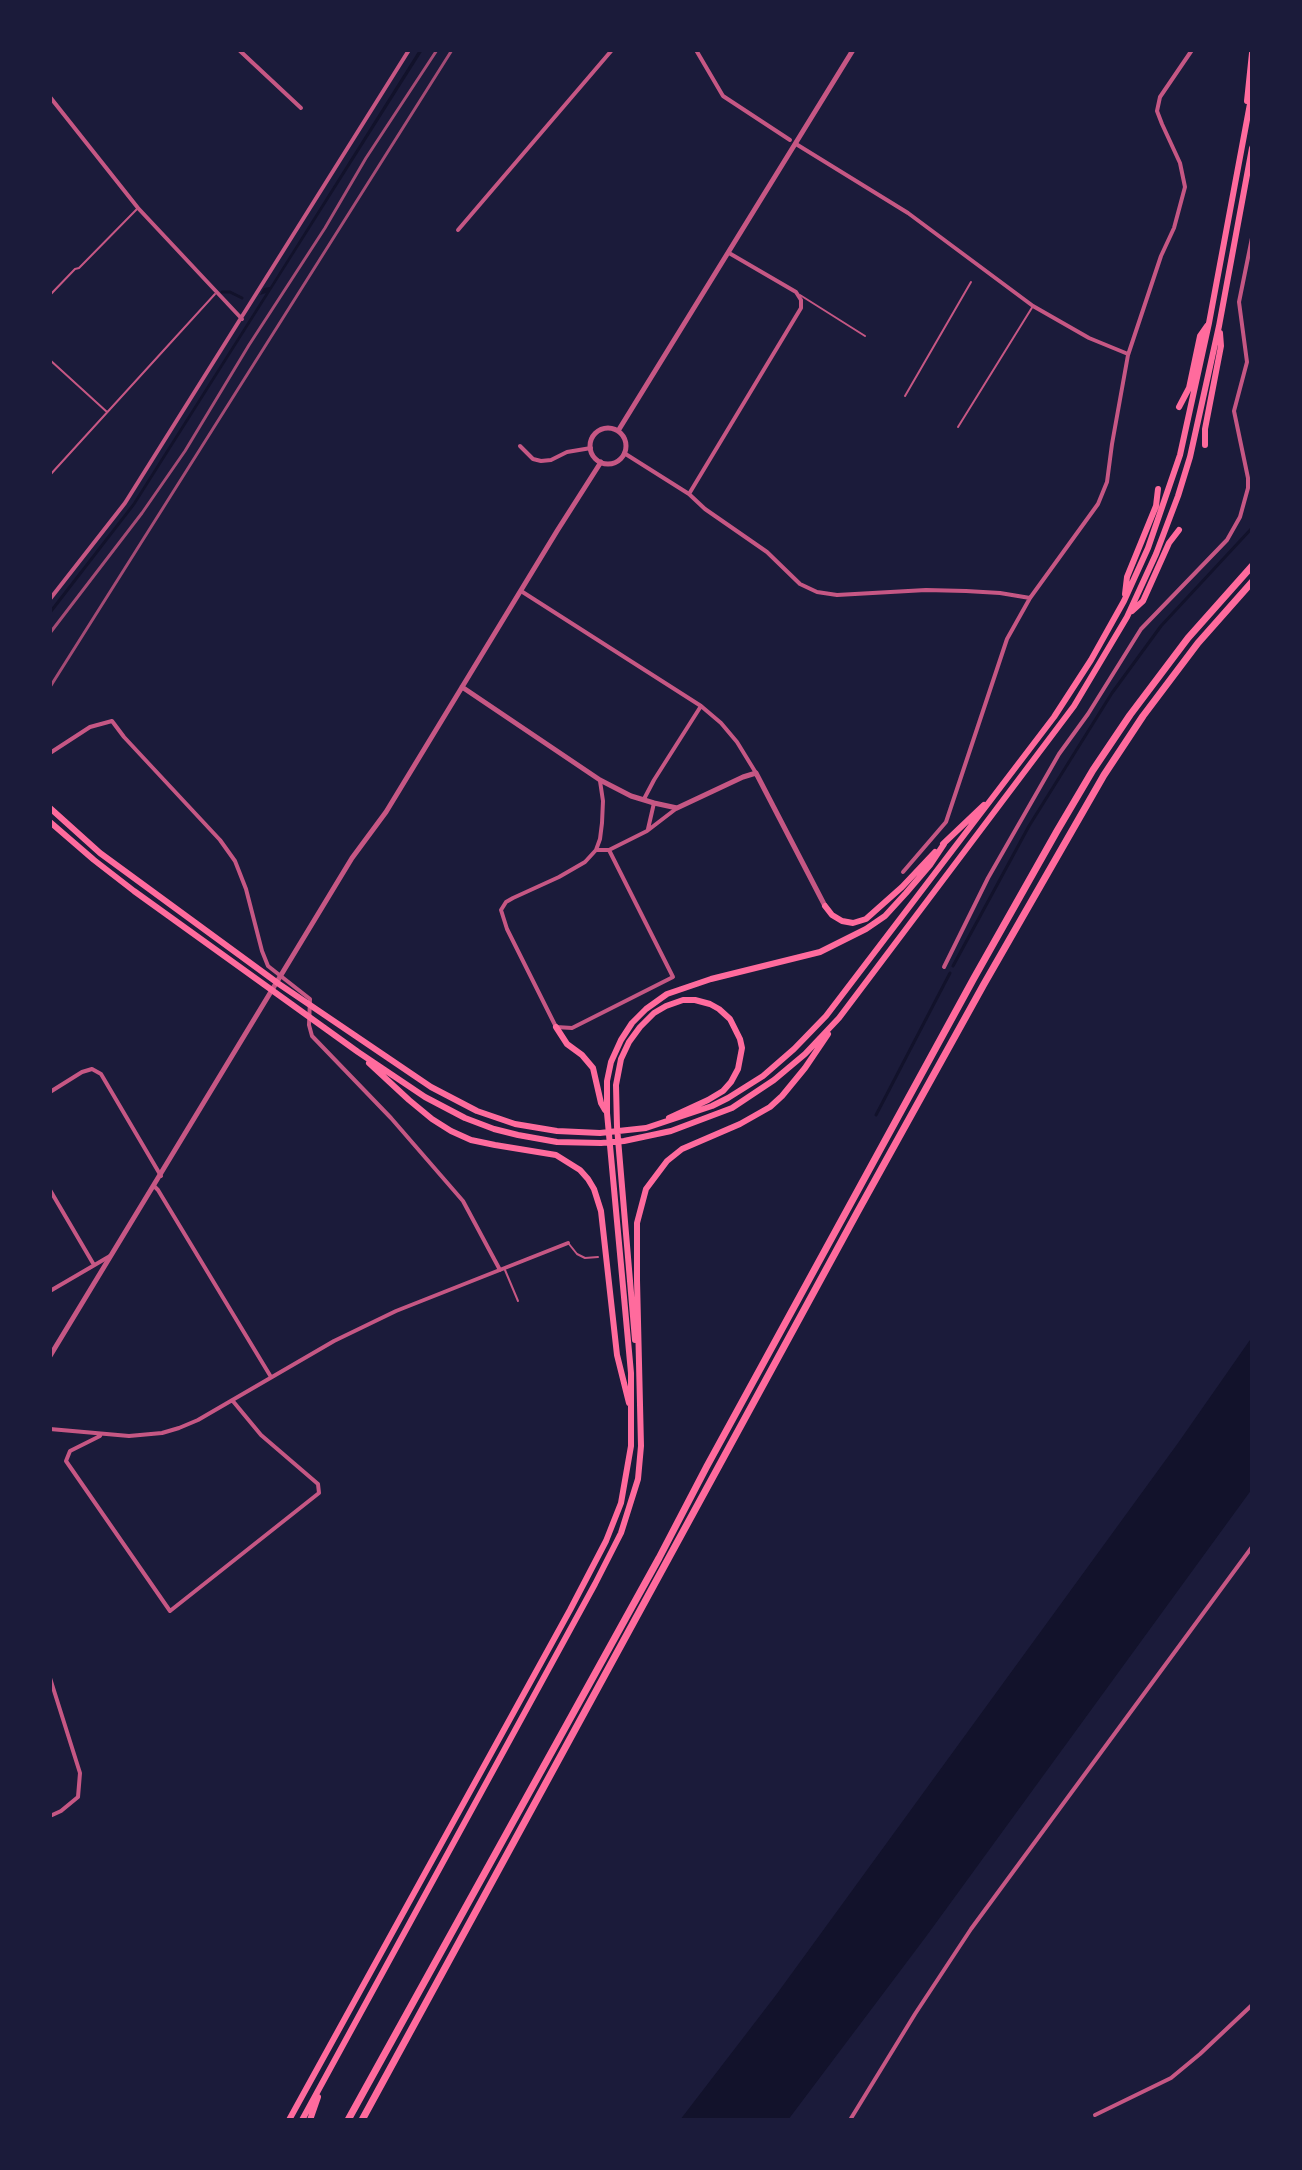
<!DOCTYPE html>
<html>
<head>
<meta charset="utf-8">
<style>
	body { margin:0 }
	#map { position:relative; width:1302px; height:2170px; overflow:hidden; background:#1b1b3a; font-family:Georgia,serif }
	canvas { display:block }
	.frame { position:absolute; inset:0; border:52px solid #1b1b3a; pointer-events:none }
</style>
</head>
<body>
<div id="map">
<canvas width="1302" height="2170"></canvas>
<div class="frame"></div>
</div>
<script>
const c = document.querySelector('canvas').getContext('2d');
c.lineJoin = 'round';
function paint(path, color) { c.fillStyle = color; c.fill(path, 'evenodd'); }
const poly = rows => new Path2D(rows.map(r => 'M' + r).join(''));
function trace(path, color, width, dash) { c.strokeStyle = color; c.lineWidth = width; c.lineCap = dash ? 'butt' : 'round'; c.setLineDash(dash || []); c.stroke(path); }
paint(poly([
	[419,50,423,50,135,505,50,615,50,610,133,503,266,293,260,295,264,288,270,287],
	[1252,1337,1252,1489,925,1938,788,2120,680,2120,776,1995,1178,1443]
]), '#12122b');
trace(poly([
	[222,292,230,292,242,298],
	[953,966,1029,826,1112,693,1161,626,1252,528],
	[876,1115,950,973]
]), '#12122b', 3);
trace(poly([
	[50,295,75,269,79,268,137,209],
	[800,295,865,336],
	[50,352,50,353],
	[50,360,107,412],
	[905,396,971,282],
	[958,427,1033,306],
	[50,475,215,294],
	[569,1244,577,1254,585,1258,598,1257],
	[505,1270,518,1301]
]), '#c65784', 2);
trace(poly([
	[239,50,301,108],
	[696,50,723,96,790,140],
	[50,97,138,208,242,319],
	[796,144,908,213,1033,306,1089,338,1128,354],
	[458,230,612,50],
	[520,446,533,459,541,461,551,460,567,452,591,448],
	[624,453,689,494,705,509,767,552,800,584,817,592,837,595,926,590,966,591,1000,593,1030,598],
	[689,494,801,308,801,300,796,292,729,253],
	[521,591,701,706,721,723,737,742,756,773],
	[50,599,125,503,409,50],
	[50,753,90,727,112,721,124,737,220,840,235,861,246,889,262,951,268,966,310,999,309,1025,312,1036,391,1118,463,1201,500,1270],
	[600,781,603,801,602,823,600,839,596,850,585,862,559,877,513,898,506,902,501,910,507,929,556,1027,572,1028,673,977,609,850],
	[644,799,654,780,701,706],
	[648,829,654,803],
	[596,850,609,850,647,831,677,808],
	[903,872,946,822,1007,639,1030,598,1098,504,1107,482,1112,444,1128,355,1161,256,1174,228,1185,187,1180,163,1162,124,1157,111,1160,97,1192,50],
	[944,967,988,878,1059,754,1088,714,1141,629,1227,540,1240,517,1248,488,1248,478,1234,411,1247,362,1239,302,1252,238],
	[50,1092,82,1072,92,1069,101,1074,161,1176],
	[154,1186,158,1190,271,1377],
	[50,1190,94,1265],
	[50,1291,110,1256],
	[50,1429,129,1436,162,1433,179,1428,198,1420,334,1341,396,1311,568,1243],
	[100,1436,70,1451,66,1461,170,1611,319,1493,318,1484,261,1435,232,1400],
	[50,1678,80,1773,78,1797,61,1811,50,1816],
	[1095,2115,1171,2078,1200,2054,1252,2005],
	[850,2120,915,2014,971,1929,1252,1547]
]), '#c65784', 4);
trace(poly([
	'590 446a18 18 0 1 1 36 0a18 18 0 1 1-36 0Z',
	[618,431,853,50],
	[462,687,600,780,631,796,654,803,677,808,743,777,756,773,825,906],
	[50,1356,352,858,386,812,557,531,601,462]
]), '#c65784', 5);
trace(poly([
	[1247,101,1252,53],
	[1179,407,1189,388,1200,336,1207,326],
	[1205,445,1205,429,1221,346,1220,333],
	[1125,594,1127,577,1156,506,1158,489],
	[1132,611,1143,601,1169,543,1179,530],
	[50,808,100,853,279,984,431,1087,477,1111,515,1124,557,1131,600,1133,646,1128,712,1106,728,1098,763,1076,794,1049,826,1016,1054,717,1091,660,1124,601,1148,548,1180,455,1209,323,1252,93],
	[50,822,94,860,134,891,358,1052,425,1097,465,1118,494,1129,518,1135,557,1142,601,1143,624,1141,671,1131,732,1108,774,1080,805,1054,839,1018,1074,706,1127,617,1156,554,1178,496,1190,457,1219,326,1252,148],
	[943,844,984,805],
	[825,906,832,915,842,921,853,923,866,919,902,887,935,852],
	[556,1027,567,1044,582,1055,593,1068,601,1103,605,1110],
	[369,1063,409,1100,432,1119,451,1131,471,1140,495,1145,556,1155,580,1170,588,1179,594,1189,601,1211,617,1355,629,1403],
	[635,1340,617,1127,616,1085,621,1059,629,1042,640,1027,654,1013,666,1006,683,1000,695,1000,710,1004,719,1009,730,1019,740,1039,742,1048,738,1069,731,1082,723,1091,708,1100,669,1118],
	[289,2120,570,1610,606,1541,621,1503,631,1446,631,1373,607,1113,607,1081,611,1062,621,1040,632,1023,646,1009,667,994,711,979,820,952,866,929,885,916,906,893,930,865,944,844],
	[302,2120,595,1584,621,1533,638,1479,641,1446,637,1280,637,1223,646,1189,667,1161,682,1149,740,1124,770,1107,782,1096,805,1068,828,1034],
	[310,2120,318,2097]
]), '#ff6b9d', 6);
trace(poly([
	[348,2120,659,1558,707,1466,974,978,1057,831,1093,770,1130,715,1188,638,1252,566],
	[362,2120,858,1211,984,984,1104,775,1143,716,1198,643,1252,582]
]), '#ff6b9d', 7);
trace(poly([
	[50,633,142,513,185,451,249,345,325,228,366,158,437,50],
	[50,687,452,50]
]), '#a44b75', 3);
</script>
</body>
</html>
